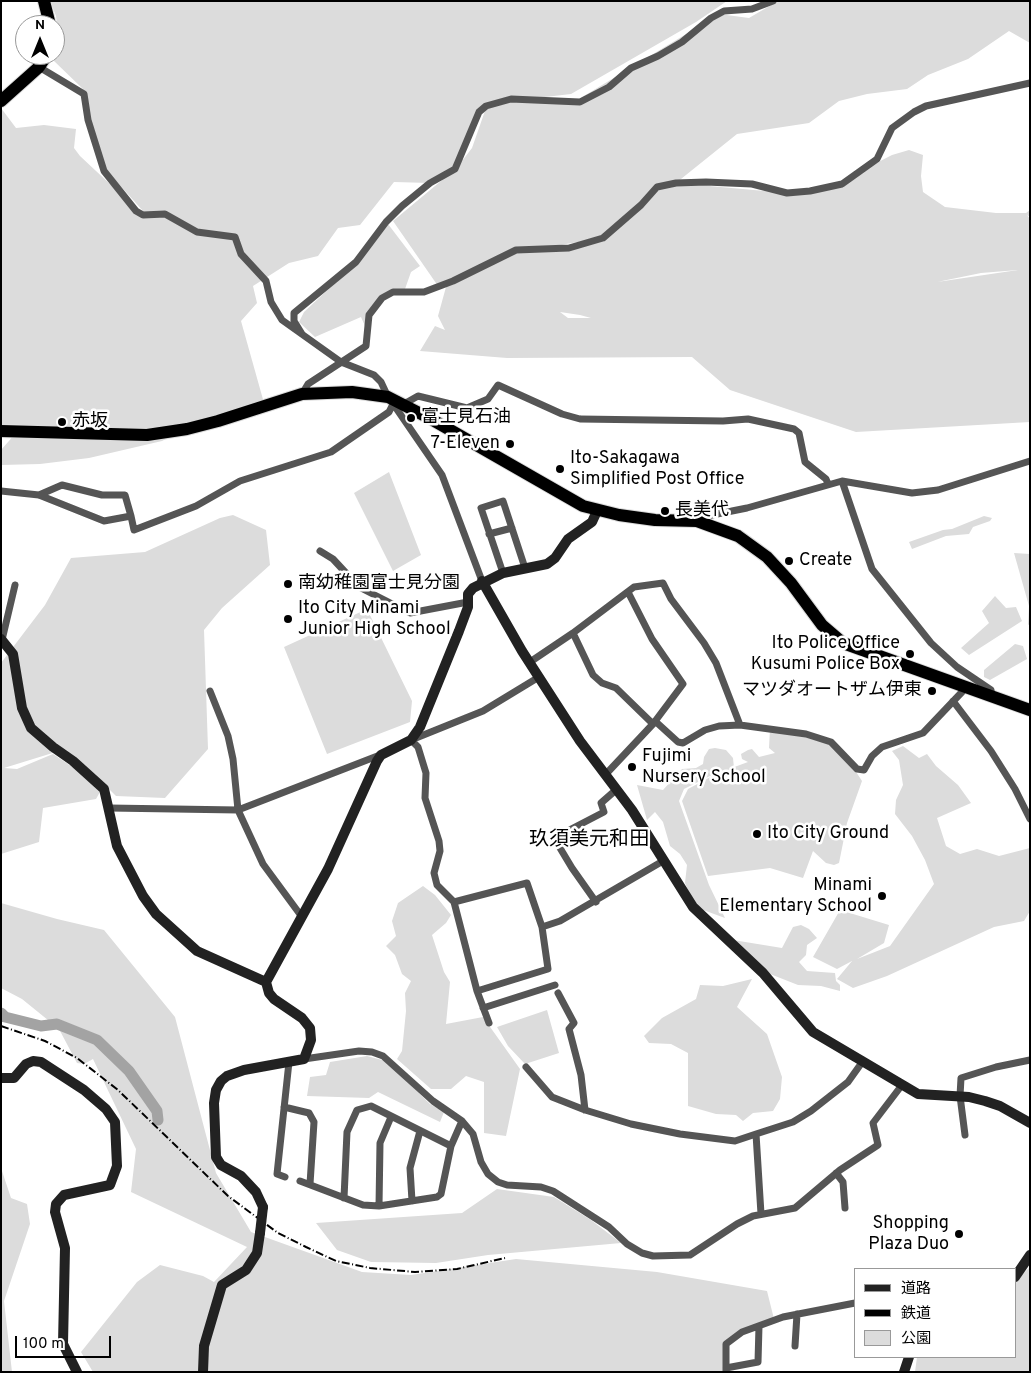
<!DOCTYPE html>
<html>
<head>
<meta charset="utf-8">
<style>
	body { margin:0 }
	#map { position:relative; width:1031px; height:1373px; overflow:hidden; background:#fff; font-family:Overpass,"Noto Sans JP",sans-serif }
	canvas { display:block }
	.frame { position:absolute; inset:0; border:2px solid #000; pointer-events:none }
	.legend { position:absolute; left:854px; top:1268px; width:162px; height:90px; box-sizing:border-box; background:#fff; border:1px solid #999; margin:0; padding:6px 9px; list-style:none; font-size:15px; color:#000 }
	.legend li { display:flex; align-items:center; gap:10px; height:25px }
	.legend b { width:25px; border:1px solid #999 }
	.north { position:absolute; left:15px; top:15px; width:50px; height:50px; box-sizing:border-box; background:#fff; border:1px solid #999; border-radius:50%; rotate:0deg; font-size:14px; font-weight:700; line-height:20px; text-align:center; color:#000 }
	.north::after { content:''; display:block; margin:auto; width:18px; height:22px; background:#000; clip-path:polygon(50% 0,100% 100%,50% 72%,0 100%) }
	.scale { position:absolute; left:15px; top:1336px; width:96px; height:22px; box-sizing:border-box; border:2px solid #000; border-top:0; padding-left:6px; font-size:15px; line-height:18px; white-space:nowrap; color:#000; -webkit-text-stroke:4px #fff; paint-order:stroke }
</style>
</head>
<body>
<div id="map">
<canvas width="1031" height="1373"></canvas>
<div class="frame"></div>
<ul class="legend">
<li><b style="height:6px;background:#222"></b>道路</li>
<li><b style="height:6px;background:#000"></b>鉄道</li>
<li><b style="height:14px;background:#dcdcdc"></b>公園</li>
</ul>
<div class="north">N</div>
<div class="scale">100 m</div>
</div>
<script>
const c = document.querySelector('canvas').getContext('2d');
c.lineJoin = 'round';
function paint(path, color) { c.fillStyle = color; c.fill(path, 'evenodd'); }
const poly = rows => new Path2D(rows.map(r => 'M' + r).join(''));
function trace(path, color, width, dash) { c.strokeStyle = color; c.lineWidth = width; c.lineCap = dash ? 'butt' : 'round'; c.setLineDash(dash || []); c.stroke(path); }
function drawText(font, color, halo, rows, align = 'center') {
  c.font = font + ' Overpass,"Noto Sans JP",sans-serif'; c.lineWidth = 5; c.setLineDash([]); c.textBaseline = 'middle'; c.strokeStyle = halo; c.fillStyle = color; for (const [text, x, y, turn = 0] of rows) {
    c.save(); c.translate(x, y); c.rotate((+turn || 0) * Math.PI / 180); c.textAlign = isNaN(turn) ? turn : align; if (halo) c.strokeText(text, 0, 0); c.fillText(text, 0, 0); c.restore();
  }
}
paint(poly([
	[50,1,727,1,696,22,571,94,528,99,574,102,719,14,749,18,778,1,1030,1,1030,43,1009,31,968,59,928,75,907,89,867,94,839,101,809,123,737,134,676,183,787,193,830,187,892,155,909,150,923,155,921,176,923,192,945,207,996,213,1026,213,1030,210,1030,217,1027,215,1030,219,1030,422,856,432,730,390,692,357,507,358,420,351,435,326,445,330,438,316,446,287,438,286,393,221,453,171,430,183,394,182,360,225,338,228,318,256,289,263,253,286,257,303,241,321,264,403,203,420,162,441,89,458,40,464,1,465,1,450,23,425,1,424,1,108,16,128,44,125,76,129,74,148,80,156,127,200,136,211,143,211,108,172,93,139,86,113,83,89,54,61,58,34,56,16],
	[486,108,472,148,462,161,481,109],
	[598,239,559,252,540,248],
	[1018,270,937,282,981,273],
	[560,312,580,315,591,318,568,318],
	[388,224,420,266,411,272,405,289,391,294,370,314,365,326,361,317,315,337,299,322,304,312,335,283],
	[389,472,421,555,393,571,354,493],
	[233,515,266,530,270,565,222,608,204,630,208,749,165,798,116,796,85,765,59,751,4,768,17,769,53,754,74,768,100,792,96,799,43,808,39,842,1,854,1,663,45,605,71,558,145,552,220,518],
	[984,516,992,518,990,521,973,527,969,534,946,536,912,549,909,542,943,530,952,529],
	[1014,553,1030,554,1030,624,1028,625,1029,606],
	[995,596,1006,608,1016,607,1022,621,969,655,961,648,989,623,982,611],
	[367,609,412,701,410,722,327,754,284,647],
	[1015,644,1023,646,1027,659,990,680,984,677,984,670],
	[770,728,817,737,845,755,862,781,847,823,839,863,834,865,826,863,813,851,803,878,770,868,708,876,682,801,688,789,718,773,748,762,742,759,741,754,748,750,752,749,759,757,775,753,769,748],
	[903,746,919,758,927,754,936,766,958,785,971,803,937,818,946,846,960,854,977,849,999,856,1030,848,1030,911,1024,921,994,927,887,976,853,988,837,979,852,961,837,969,813,957,840,910,889,925,884,943,857,959,890,946,934,884,925,860,912,836,895,814,896,800,903,785,899,760,892,751],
	[715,748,726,750,733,758,734,768,718,772,684,789,679,801,709,885,725,918,695,907,685,883,687,865,680,854,670,846,663,822,655,812,647,820,637,785,663,790,682,769,696,768,703,764,704,757,709,749],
	[423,886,435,895,451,915,446,923,432,935,444,972,450,982,446,1024,483,1017,520,1069,506,1136,484,1133,484,1082,466,1076,451,1089,431,1089,397,1059,402,1051,406,1011,405,993,411,981,402,974,395,955,386,946,396,936,392,921,398,903],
	[1,903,57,919,104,930,175,1017,216,1173,251,1232,362,1272,411,1275,516,1259,657,1272,767,1291,774,1319,724,1343,724,1372,93,1372,81,1352,137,1282,160,1265,203,1276,214,1282,247,1247,131,1192,136,1149,93,1059,84,1064,77,1063,59,1029,22,999,1,988],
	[801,925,809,929,817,938,807,945,806,955,799,962,807,971,835,973,836,981,840,985,840,991,821,986,798,985,765,972,733,940,782,948,793,927],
	[752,979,737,1007,767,1034,782,1077,780,1099,773,1111,753,1113,743,1121,736,1115,716,1114,688,1106,688,1053,671,1044,649,1043,644,1036,662,1018,696,999,700,985,723,986],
	[547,1010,559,1053,525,1064,508,1046,497,1027],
	[367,1056,386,1061,430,1104,444,1112,440,1122,378,1092,369,1098,307,1096,310,1077,326,1075,330,1062],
	[1,1168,11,1198,27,1204,30,1224,4,1301,12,1372,1,1372],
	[497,1189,554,1197,591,1220,621,1243,488,1255,436,1263,371,1262,337,1250,316,1223,462,1213],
	[1030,1267,1030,1372,915,1372,917,1357,1015,1357,1015,1281]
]), '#dcdcdc');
trace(poly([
	[1,1013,5,1017,41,1026,57,1024,97,1040,129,1071,157,1111,158,1120]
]), '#a3a3a3', 11);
const highway = poly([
	[44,1,50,25],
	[1,101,39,67,47,55],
	[1,431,147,435,187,429,218,421,302,394,352,392,388,397,431,419,583,506,619,515,655,520,697,521,738,536,767,557,791,583,822,625,843,643,1030,710]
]);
trace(highway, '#dbdbdb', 14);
trace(poly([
	[39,67,84,94,88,120,104,171,136,211,143,215,165,214,197,232,235,237,241,254,266,281,271,302,282,320,341,362,374,375,381,382,388,397],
	[302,334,294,321,294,313,356,262,386,222,402,206,430,183,455,169,479,112,486,106,511,99,580,102,609,87,631,68,658,56,682,42,711,18,724,11,752,9,773,1],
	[302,394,308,384,366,346,369,315,382,298,393,292,424,292,453,281,516,250,569,248,603,238,641,205,657,187,676,183,706,182,752,184,787,193,810,191,842,184,877,159,892,128,914,112,926,106,1030,83],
	[395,401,396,408,442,475,482,581],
	[404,404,418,396,467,408,488,399,498,385,562,414,580,419,723,421,748,419,794,429,799,433,805,462,826,479,828,484],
	[842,481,872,569,931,643,957,667,991,690,992,697],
	[1,491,39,495,104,521,131,516,134,530,196,506,240,481,331,452,389,412,395,400],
	[39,495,62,485,102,495,125,495,131,516],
	[697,521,702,517,747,508,842,481,912,493,938,490,1030,461],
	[489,534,512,528],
	[320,551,333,559,359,587,410,613,468,602],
	[503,573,481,508,503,501,525,568],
	[573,633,634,587,663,583,671,599,704,643,716,663,740,725,806,734,831,742,857,769,864,770,872,756,882,747,923,733,962,692,963,687],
	[2,640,15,585],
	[530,662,573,633,593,675,602,683,616,688,653,724],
	[210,691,228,736,233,759,238,810,263,864,302,917],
	[953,701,991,751,1015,789,1030,819],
	[655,721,678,742,683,743,705,730,719,726,740,725],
	[606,774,653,724,683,684,652,639,628,592],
	[109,808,238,810,380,755],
	[454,902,527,883,542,927,548,969,477,991],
	[596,902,572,868,554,838,604,812,601,803,617,789],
	[542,927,560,921,663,861],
	[558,993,574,1023,569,1029,581,1075,585,1110],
	[483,1008,555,985],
	[489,1023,477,991,454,902,437,885,434,873,440,851,439,841,425,798,426,773,418,747,411,740,483,711,539,677],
	[304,1059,359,1051,372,1052,383,1056,433,1101,462,1121,473,1134,481,1162,488,1174,498,1182,507,1185,541,1187,553,1191,609,1227,627,1244,642,1253,653,1256,690,1255,737,1224,753,1216,795,1208,840,1170,878,1145,873,1123,902,1085],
	[526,1067,552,1097,585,1110,631,1124,680,1134,735,1141,756,1134],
	[284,1107,309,1113,314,1122,310,1184],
	[965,1135,960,1096,961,1078,996,1067,1030,1060],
	[836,1173,843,1182,845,1208],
	[285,1177,277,1174,289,1062],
	[300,1181,363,1205,379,1206,437,1197,441,1194,451,1146,462,1121],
	[344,1198,347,1132,357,1110,371,1106,451,1146],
	[412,1201,410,1168,420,1131],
	[379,1206,380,1143,391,1117],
	[761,1214,756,1134,793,1122,811,1111,848,1082,863,1061],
	[795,1346,797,1314],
	[726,1368,758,1362,759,1326],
	[726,1372,726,1344,742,1332,783,1317,855,1303]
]), '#555', 7);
trace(poly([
	[482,581,522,651,580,741,632,810,693,907,763,973,813,1032,918,1094,969,1097,985,1101,1000,1106,1030,1123],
	[1,639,13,654,22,708,31,728,53,747,73,761,104,789,117,846,143,896,156,914,197,951,266,982],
	[1,1078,14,1078,26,1064,33,1061,41,1062,84,1090,106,1109,115,1122,117,1166,110,1185,64,1195,56,1204,55,1212,65,1248,63,1344,77,1372],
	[263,1207,256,1192,241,1176,221,1165,216,1157,214,1103,216,1090,221,1081,227,1076,244,1070,304,1059,311,1040,310,1028,302,1018,274,999,269,993,266,982,328,869,377,761,381,755,411,740,420,727,459,631,468,607,468,594,473,588,503,573,547,564,555,558,568,539,592,522,597,511],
	[1015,1277,1030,1255],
	[203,1372,204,1346,222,1285,246,1270,257,1253,260,1233],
	[904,1372,909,1357]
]), '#222', 10);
trace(highway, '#000', 12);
trace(poly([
	[1,1026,45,1041,77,1058,118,1090,228,1196,278,1233,306,1247,336,1261,370,1268,415,1272,457,1269,505,1258]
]), '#000', 2, [8, 2.5, 1, 2.5]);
trace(poly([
	[260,1233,263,1207]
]), '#222', 10);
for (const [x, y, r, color] of [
	[411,418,5,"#000"],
	[62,422,5,"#000"],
	[510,444,5,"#000"],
	[560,469,5,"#000"],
	[665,511,5,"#000"],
	[789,561,5,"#000"],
	[288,584,5,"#000"],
	[288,619,5,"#000"],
	[910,654,5,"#000"],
	[932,691,5,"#000"],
	[632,767,5,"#000"],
	[757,834,5,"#000"],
	[882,896,5,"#000"],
	[959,1234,5,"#000"]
]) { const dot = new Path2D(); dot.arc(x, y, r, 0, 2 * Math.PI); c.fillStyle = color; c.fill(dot); trace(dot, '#fff', 2); }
drawText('18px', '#000', '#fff', [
	["富士見石油",421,418],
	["赤坂",72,422],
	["7-Eleven",500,444,"right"],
	["Ito-Sakagawa",570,459],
	["Simplified Post Office",570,480],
	["長美代",675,511],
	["Create",799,561],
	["南幼稚園富士見分園",298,584],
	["Ito City Minami",298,609],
	["Junior High School",298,630],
	["Ito Police Office",900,644,"right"],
	["Kusumi Police Box",900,665,"right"],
	["マツダオートザム伊東",922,691,"right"],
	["Fujimi",642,757],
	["Nursery School",642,778],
	["Ito City Ground",767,834],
	["Minami",872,886,"right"],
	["Elementary School",872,907,"right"],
	["Shopping",949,1224,"right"],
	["Plaza Duo",949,1245,"right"]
], 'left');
drawText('20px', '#000', '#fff', [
	["玖須美元和田",589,841]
]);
</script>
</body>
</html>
